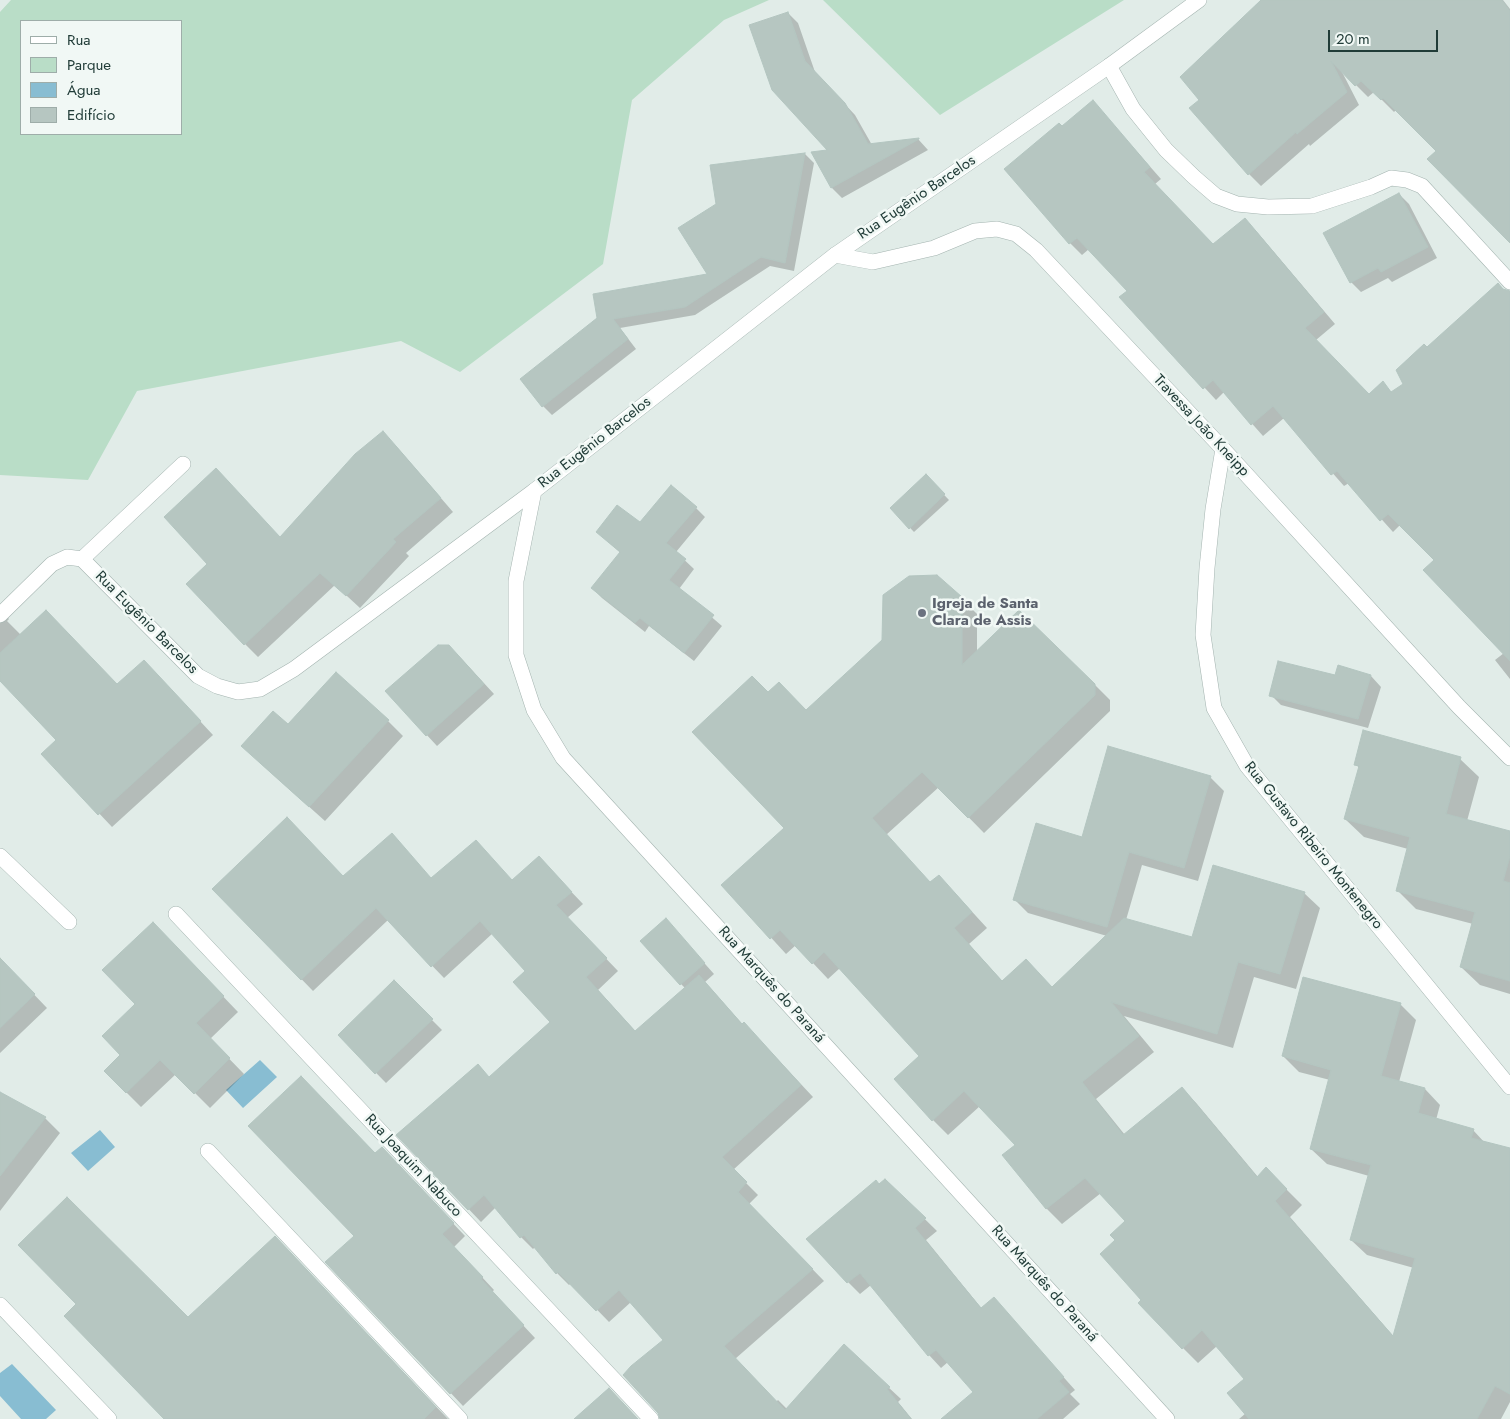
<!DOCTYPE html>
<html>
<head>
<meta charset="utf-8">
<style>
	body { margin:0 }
	#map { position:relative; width:1510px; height:1419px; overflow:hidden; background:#e1ece8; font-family:Jost,sans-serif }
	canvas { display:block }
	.legend { position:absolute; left:20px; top:20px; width:162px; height:115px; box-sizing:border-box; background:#f1f8f5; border:1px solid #9eada9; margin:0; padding:6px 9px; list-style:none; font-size:15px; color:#213c38 }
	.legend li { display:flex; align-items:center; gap:10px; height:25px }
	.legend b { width:25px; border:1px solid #9eada9 }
	.scale { position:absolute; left:1328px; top:30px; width:110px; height:22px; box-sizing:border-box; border:2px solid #213c38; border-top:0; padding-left:6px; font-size:15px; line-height:18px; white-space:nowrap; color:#213c38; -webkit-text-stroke:4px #f1f8f5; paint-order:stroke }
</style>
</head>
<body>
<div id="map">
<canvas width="1510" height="1419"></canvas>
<ul class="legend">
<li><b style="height:6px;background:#fff"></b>Rua</li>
<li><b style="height:14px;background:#b9ddc7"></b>Parque</li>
<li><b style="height:14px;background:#88bdd2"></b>Água</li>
<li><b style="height:14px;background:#b6c6c1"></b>Edifício</li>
</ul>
<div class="scale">20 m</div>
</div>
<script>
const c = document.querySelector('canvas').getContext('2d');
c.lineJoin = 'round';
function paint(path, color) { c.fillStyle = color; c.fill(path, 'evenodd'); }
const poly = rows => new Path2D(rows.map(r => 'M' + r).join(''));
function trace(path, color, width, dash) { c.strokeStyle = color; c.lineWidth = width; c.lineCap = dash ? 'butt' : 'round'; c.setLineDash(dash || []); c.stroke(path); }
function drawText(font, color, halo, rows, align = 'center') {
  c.font = font + ' Jost,sans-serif'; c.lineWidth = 5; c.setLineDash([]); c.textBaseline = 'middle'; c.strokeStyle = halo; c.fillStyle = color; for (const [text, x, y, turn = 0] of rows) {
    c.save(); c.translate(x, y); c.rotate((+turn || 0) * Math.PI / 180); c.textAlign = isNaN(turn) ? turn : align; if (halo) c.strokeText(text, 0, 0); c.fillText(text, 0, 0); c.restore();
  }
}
paint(poly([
	[11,0,769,0,724,20,632,100,603,264,460,372,401,341,137,391,88,480,0,475,0,12],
	[21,21,181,21,181,134,21,134],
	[823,0,1124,0,940,115]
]), '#b9ddc7');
paint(poly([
	[260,1060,277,1077,243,1108,226,1090],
	[100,1130,115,1147,88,1171,71,1153],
	[12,1364,56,1410,46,1419,21,1419,0,1396,0,1373]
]), '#88bdd2');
paint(poly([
	[1263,0,1503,0,1510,9,1510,241,1438,151,1396,110,1394,112,1374,92,1368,97,1341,70,1359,105,1310,146,1309,144,1261,186,1249,174,1201,100],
	[788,13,798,23,815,72,855,115,872,145,918,139,928,150,842,198,832,188,813,153,830,151],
	[1093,102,1161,179,1155,184,1213,246,1245,220,1257,232,1335,324,1316,340,1369,396,1383,383,1392,393,1405,384,1427,349,1510,310,1510,679,1495,660,1504,653,1435,560,1400,525,1393,532,1349,483,1344,486,1284,418,1263,436,1224,392,1216,400,1121,297,1129,291,1089,249,1082,255,1070,243,1062,128],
	[805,154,814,163,794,271,770,266,695,315,620,328,636,349,552,415,543,406,522,379,599,318,710,275],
	[1399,194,1409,204,1437,258,1392,282,1388,278,1361,292,1351,282],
	[396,446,453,512,406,553,409,556,360,608,335,585,258,657,245,644,281,538],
	[926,476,949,500,914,532,891,508],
	[696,508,705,517,676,552,694,569,679,589,722,626,694,661,649,626,645,632,602,598,592,588,621,553,597,532,640,524],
	[961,598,977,614,977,652,1094,684,1110,700,1110,711,984,833,939,787,886,835,931,884,954,892,987,928,969,944,1003,982,1053,989,1107,936,1028,913,1015,900,1083,838,1210,777,1224,791,1198,881,1142,865,1126,920,1193,938,1304,893,1320,908,1296,989,1254,977,1233,1048,1124,1016,1154,1052,1096,1099,1125,1135,1182,1088,1197,1104,1258,1177,1266,1169,1302,1205,1290,1217,1394,1337,1414,1268,1367,1255,1351,1240,1369,1176,1327,1164,1311,1149,1330,1080,1299,1072,1283,1056,1400,1004,1416,1020,1399,1082,1425,1089,1440,1105,1436,1120,1473,1130,1485,1143,1510,1151,1510,1402,1501,1419,1239,1419,1246,1413,1246,1379,1217,1346,1198,1363,1183,1348,1143,1300,1116,1240,1127,1221,1101,1193,1062,1224,1047,1209,1004,1155,1017,1145,980,1106,948,1135,933,1120,921,1056,840,968,828,979,796,945,786,954,723,885,786,828,768,694,807,712],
	[0,609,9,619,7,621,21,635,117,686,157,675,213,735,112,827,43,754,58,740,0,679],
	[459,656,494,694,437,746,387,692],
	[1339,667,1371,676,1381,687,1368,728,1281,705,1271,695,1336,677],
	[388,721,403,736,325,821,258,761,288,726],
	[1460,759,1479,777,1467,821,1510,832,1510,994,1480,985,1461,967,1473,924,1416,909,1397,890,1408,849,1364,837,1345,819,1359,768,1356,764],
	[539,858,583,904,567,918,618,971,598,990,636,1032,686,989,681,984,666,920,714,974,705,982,743,1025,756,1036,813,1097,733,1170,758,1195,749,1204,824,1281,735,1359,776,1402,778,1400,787,1409,844,1346,901,1399,898,1402,912,1419,661,1419,665,1340,631,1302,609,1322,571,1283,569,1285,557,1273,535,1247,533,1249,521,1237,496,1207,481,1222,398,1135,489,1078,552,1022,527,971,493,933,444,978,388,920,313,991,214,889,343,877,512,881],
	[168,939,238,1012,210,1039,244,1074,210,1108,176,1074,141,1107,126,1092,122,1055,137,1004],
	[0,959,47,1008,0,1053],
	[394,982,442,1030,386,1083,339,1035],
	[0,1094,45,1118,60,1133,0,1211],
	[375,1155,394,1161,465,1236,454,1247,494,1290,492,1292,535,1338,463,1406,327,1262,356,1236],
	[885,1180,937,1231,926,1240,982,1309,994,1299,1075,1390,1070,1394,1080,1404,1063,1419,943,1419,974,1392,948,1362,941,1368,929,1355,871,1285,860,1294,848,1282,879,1185],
	[290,1254,448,1419,166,1419,188,1319]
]), '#0003');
const building = poly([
	[1261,0,1502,0,1510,11,1510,243,1427,159,1436,151,1383,98,1381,100,1361,81,1355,86,1331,61,1347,92,1297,134,1296,132,1248,175,1189,108,1199,100,1180,77,1261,0],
	[788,12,805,61,845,103,868,144,919,138,919,139,831,188,811,152,827,150,772,90,749,25,788,12],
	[1093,100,1150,167,1144,172,1213,244,1245,218,1324,312,1305,328,1369,394,1383,381,1391,392,1403,384,1396,370,1424,344,1427,347,1498,283,1503,289,1510,291,1510,661,1423,570,1434,560,1388,514,1380,521,1337,471,1331,475,1273,406,1251,425,1213,380,1203,389,1119,297,1127,291,1077,238,1069,244,1004,169,1059,123,1062,126,1093,100],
	[805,153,785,263,761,257,685,307,613,319,628,339,542,407,520,379,597,318,593,294,707,274,678,228,716,204,710,165,805,153],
	[1399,193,1428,247,1381,272,1378,268,1350,283,1323,233,1399,193],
	[383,431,441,498,393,539,396,542,346,596,320,573,244,645,186,584,207,564,164,517,216,468,280,537,355,454,383,431],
	[926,474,945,494,909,529,890,508,926,474],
	[671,485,697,507,666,543,686,559,669,580,714,615,684,653,640,618,635,623,591,588,620,552,596,532,617,505,640,522,671,485],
	[937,575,962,597,962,665,1019,610,1095,684,1095,695,968,818,922,772,872,818,930,882,939,875,972,912,954,928,1002,981,1026,959,1052,987,1124,918,1192,937,1213,865,1305,892,1280,974,1238,962,1217,1034,1111,1002,1139,1036,1082,1082,1123,1135,1182,1087,1257,1177,1266,1167,1287,1189,1275,1201,1393,1336,1415,1258,1350,1240,1371,1165,1310,1149,1331,1070,1282,1056,1303,977,1401,1003,1381,1076,1425,1088,1418,1113,1474,1129,1471,1138,1510,1148,1510,1394,1495,1386,1477,1419,1249,1419,1227,1393,1244,1379,1202,1330,1182,1349,1138,1303,1141,1300,1100,1254,1115,1240,1110,1235,1125,1221,1085,1178,1046,1209,1002,1155,1015,1145,964,1091,932,1121,894,1079,919,1056,824,952,812,964,780,930,770,939,721,885,784,828,692,732,752,676,768,692,779,682,806,710,882,640,883,595,909,576,937,575],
	[46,610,117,684,144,660,201,721,98,815,41,754,56,740,0,681,0,653,46,610],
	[438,645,449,645,484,684,426,736,385,691,438,645],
	[1278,661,1335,675,1338,665,1371,675,1358,719,1269,696,1278,661],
	[336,672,389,720,309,807,241,746,273,711,288,724,336,672],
	[1363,730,1461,757,1446,814,1510,831,1510,856,1503,881,1510,883,1510,981,1460,967,1475,912,1396,891,1410,837,1344,819,1359,766,1354,765,1363,730],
	[1108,746,1211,776,1184,868,1129,852,1107,927,1013,900,1036,823,1082,837,1108,746],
	[287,817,343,876,392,833,431,878,476,840,512,880,539,856,572,892,556,905,607,958,586,977,635,1031,699,975,742,1024,744,1022,801,1085,722,1157,747,1182,738,1192,813,1269,724,1346,785,1410,844,1344,890,1387,887,1389,911,1419,660,1419,658,1413,623,1375,631,1366,663,1340,619,1290,596,1311,558,1272,556,1274,524,1235,520,1238,484,1195,468,1210,396,1135,478,1064,489,1077,550,1022,513,982,525,971,480,921,431,967,376,908,301,980,212,889,287,817],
	[666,918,705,963,680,985,640,941,666,918],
	[153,922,224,996,196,1023,230,1058,194,1094,160,1060,126,1093,104,1071,120,1055,102,1036,135,1004,102,970,153,922],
	[0,958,35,994,0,1028,0,958],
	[394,980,433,1019,375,1074,338,1035,394,980],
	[301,1076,375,1153,382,1147,454,1223,442,1234,483,1277,481,1279,524,1325,450,1394,325,1262,354,1236,248,1126,301,1076],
	[0,1092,46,1117,0,1176,0,1092],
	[885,1179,926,1218,915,1228,981,1308,994,1297,1064,1377,1059,1381,1069,1392,1037,1419,941,1419,973,1392,936,1350,928,1356,860,1273,847,1283,806,1239,876,1180,879,1184,885,1179],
	[67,1197,188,1317,275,1236,436,1407,424,1419,164,1419,64,1316,76,1304,18,1245,67,1197],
	[609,1388,638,1419,574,1419,609,1388]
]);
paint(building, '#b6c6c1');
trace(building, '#b3c5c0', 1);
const service = poly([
	[82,559,183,464],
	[208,1151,460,1419]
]);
const minor = poly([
	[1109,66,1133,109,1166,150,1194,177,1216,196,1237,204,1268,207,1312,206,1371,187,1391,178,1407,180,1422,186,1510,282],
	[835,255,873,262,934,248,975,231,997,229,1016,234,1036,250,1223,449,1459,707,1510,758],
	[1223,449,1213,509,1207,568,1203,635,1214,708,1247,766,1510,1087],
	[0,615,52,564,67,557,82,559,198,676,217,686,238,692,260,689,294,669,534,491],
	[0,856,69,922],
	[176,914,651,1419],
	[0,1305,109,1419]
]);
const tertiary = poly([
	[1167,1419,563,758,534,710,516,655,516,581,534,491,835,255,1109,66,1199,0]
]);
trace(service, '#a4b4b0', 16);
trace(minor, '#a4b4b0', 16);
trace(tertiary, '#a4b4b0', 16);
trace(service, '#fff', 15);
trace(minor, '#fff', 15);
trace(tertiary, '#fff', 15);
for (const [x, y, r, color] of [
	[922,613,5,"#6b7280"]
]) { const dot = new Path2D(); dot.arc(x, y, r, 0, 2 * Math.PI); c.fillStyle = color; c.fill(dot); trace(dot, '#f1f8f5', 2); }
drawText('15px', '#213c38', '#f1f8f5', [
	["Rua Eugênio Barcelos",917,198,-34],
	["Travessa João Kneipp",1201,426,47],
	["Rua Eugênio Barcelos",595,443,-38],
	["Rua Eugênio Barcelos",146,623,45],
	["Rua Gustavo Ribeiro Montenegro",1313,846,51],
	["Rua Marquês do Paraná",771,985,48],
	["Rua Joaquim Nabuco",413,1166,47],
	["Rua Marquês do Paraná",1044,1284,48]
]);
drawText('bold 15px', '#5b616d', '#f1f8f5', [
	["Igreja de Santa",932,604],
	["Clara de Assis",932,621]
], 'left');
</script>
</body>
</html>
